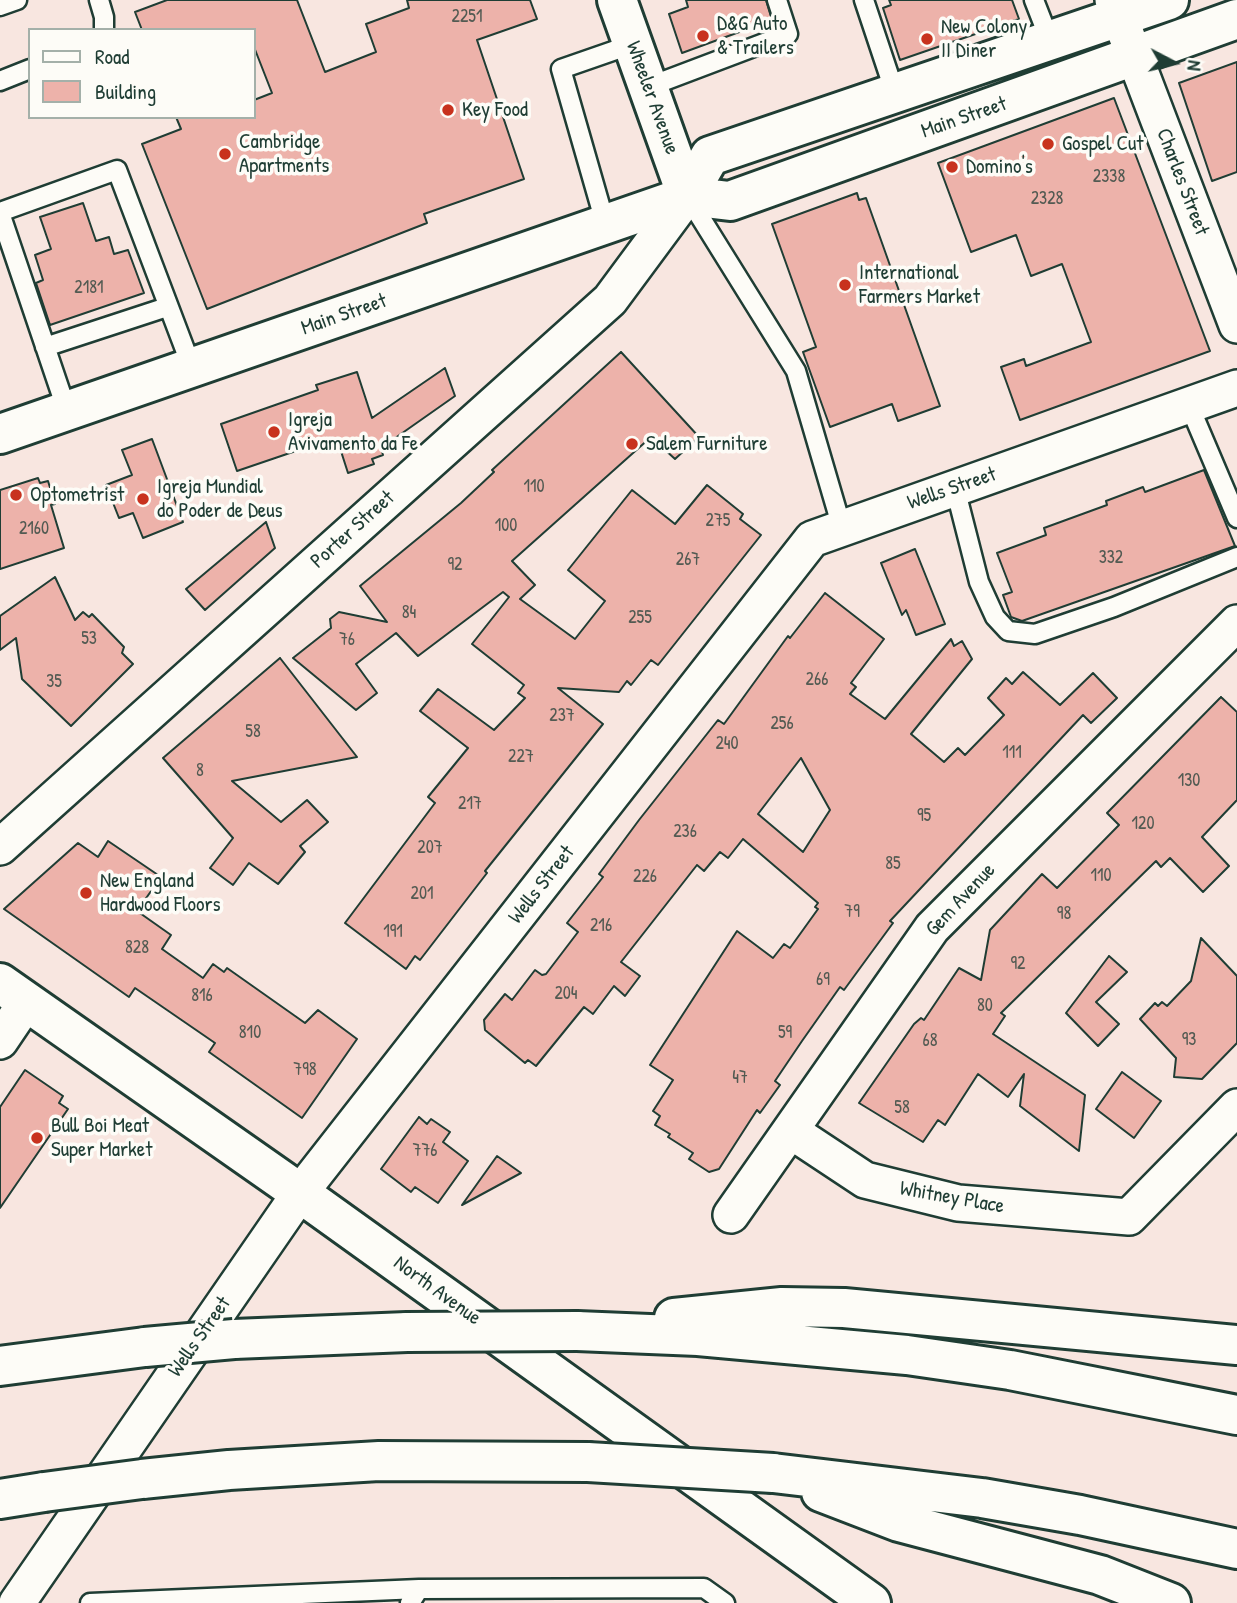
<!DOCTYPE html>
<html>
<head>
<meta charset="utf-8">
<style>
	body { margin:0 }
	#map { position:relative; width:1237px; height:1603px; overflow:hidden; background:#f8e6e0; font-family:"Patrick Hand",sans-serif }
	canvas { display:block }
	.legend { position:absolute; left:28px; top:28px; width:228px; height:91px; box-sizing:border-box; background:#fdfcf7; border:2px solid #a4b0a9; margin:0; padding:9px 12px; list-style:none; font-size:21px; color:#1f3d34 }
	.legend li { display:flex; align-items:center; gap:14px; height:35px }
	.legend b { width:35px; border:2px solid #a4b0a9 }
	.north { position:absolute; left:1139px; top:28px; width:70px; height:70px; -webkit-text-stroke:5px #fdfcf7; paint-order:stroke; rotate:97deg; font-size:19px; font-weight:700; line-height:28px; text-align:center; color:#1f3d34 }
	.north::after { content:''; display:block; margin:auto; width:24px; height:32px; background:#1f3d34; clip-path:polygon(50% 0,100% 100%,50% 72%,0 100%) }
</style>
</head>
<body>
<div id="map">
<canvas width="1237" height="1603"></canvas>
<ul class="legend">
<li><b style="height:9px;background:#fdfcf7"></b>Road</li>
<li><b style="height:19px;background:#edb2aa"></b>Building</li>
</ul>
<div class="north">N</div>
</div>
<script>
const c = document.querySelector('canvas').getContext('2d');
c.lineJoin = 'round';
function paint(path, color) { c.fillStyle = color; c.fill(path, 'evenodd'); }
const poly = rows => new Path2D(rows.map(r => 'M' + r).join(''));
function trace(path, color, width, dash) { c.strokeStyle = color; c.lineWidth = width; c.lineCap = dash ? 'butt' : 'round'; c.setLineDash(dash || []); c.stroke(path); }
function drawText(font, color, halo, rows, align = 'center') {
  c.font = font + ' "Patrick Hand",sans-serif'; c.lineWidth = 7; c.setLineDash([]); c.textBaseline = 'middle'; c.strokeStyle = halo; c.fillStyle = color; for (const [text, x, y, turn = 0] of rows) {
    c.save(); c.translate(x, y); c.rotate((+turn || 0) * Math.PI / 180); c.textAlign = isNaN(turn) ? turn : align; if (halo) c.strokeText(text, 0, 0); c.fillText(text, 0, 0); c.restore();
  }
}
const building = poly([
	[167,0,297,0,325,72,376,52,366,24,409,8,407,0,530,0,537,19,477,40,524,179,424,214,427,223,207,309,142,144,181,129,176,117,254,117,254,100,272,93,254,47,254,30,142,30,135,12,167,0],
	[686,0,766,0,772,20,682,53,669,14,688,7,686,0],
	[889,0,1012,0,1019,19,900,60,883,8,891,5,889,0],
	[1237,62,1237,172,1212,181,1179,83,1237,62],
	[1114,98,1210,351,1020,420,1001,367,1024,359,1026,366,1091,342,1062,264,1031,276,1016,235,971,252,938,163,1114,98],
	[857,193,859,200,866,198,940,406,898,421,892,404,830,427,803,352,816,347,772,224,857,193],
	[83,203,96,241,109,237,114,254,128,250,144,293,50,325,36,283,43,280,35,255,51,249,40,217,83,203],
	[621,352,699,437,675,459,651,437,512,561,535,585,520,599,575,639,605,601,568,570,632,490,675,524,707,485,743,514,740,519,761,535,658,665,651,660,631,685,627,681,619,692,558,688,603,724,485,871,487,873,420,960,415,956,406,969,345,923,435,803,428,797,468,748,420,711,438,689,494,730,525,698,518,693,524,685,472,644,509,597,503,592,418,656,396,633,356,664,377,693,356,710,293,658,331,628,330,619,339,612,387,622,360,586,461,503,494,472,492,470,621,352],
	[445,368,455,396,381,448,383,455,372,459,374,464,348,473,339,445,334,446,331,439,237,471,221,424,318,390,316,385,357,372,372,418,445,368],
	[152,439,183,522,143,538,133,513,119,518,106,485,132,475,122,450,152,439],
	[1204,470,1235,546,1022,621,1011,617,1003,595,1012,592,997,553,1046,535,1044,528,1107,505,1106,501,1143,487,1145,492,1204,470],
	[38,478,40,483,48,481,55,504,51,505,64,548,0,569,0,490,38,478],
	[266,522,275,548,205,610,186,589,266,522],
	[915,549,945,624,916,635,906,610,902,615,881,563,915,549],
	[55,577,75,620,83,612,89,617,92,614,124,647,122,653,133,664,71,726,22,679,16,638,0,650,0,616,55,577],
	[825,593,884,639,851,683,856,687,850,694,885,719,951,639,954,646,962,641,972,659,911,734,944,762,958,748,965,755,1004,715,988,698,1006,678,1012,684,1023,672,1060,705,1093,673,1117,698,1091,723,1083,715,890,921,893,923,871,953,844,990,840,987,802,1041,775,1081,780,1085,760,1113,757,1110,719,1169,709,1172,689,1159,693,1153,668,1137,670,1134,655,1125,660,1116,653,1111,673,1080,650,1065,737,931,773,958,784,944,790,948,818,909,815,907,818,903,743,839,728,858,720,852,704,871,697,865,621,962,640,976,625,996,614,986,593,1014,584,1007,536,1066,528,1060,525,1063,485,1030,484,1020,505,994,512,1000,535,970,542,975,546,974,578,932,567,923,603,877,599,874,639,820,718,720,724,724,788,636,790,638,825,593],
	[801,758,830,810,803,852,758,814,801,758],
	[280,658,357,757,232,781,281,822,307,800,328,822,300,846,305,852,278,884,249,863,233,885,210,868,233,838,163,758,280,658],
	[1221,697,1237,712,1237,800,1202,837,1229,866,1203,892,1170,858,1161,867,1156,861,1001,1013,1005,1016,993,1034,1085,1095,1079,1151,1020,1106,1024,1074,1008,1097,978,1074,945,1125,938,1120,923,1142,859,1103,914,1024,921,1018,924,1020,959,968,981,980,990,930,1042,874,1057,888,1119,825,1107,813,1221,697],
	[108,841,161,877,137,911,171,935,162,949,203,978,213,964,224,972,227,968,305,1023,318,1010,357,1039,302,1118,209,1052,215,1043,135,988,129,997,4,909,78,843,98,857,108,841],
	[1201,938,1237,976,1237,1043,1202,1079,1174,1077,1176,1058,1140,1019,1155,1003,1158,1006,1162,1002,1167,1006,1191,981,1201,938],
	[1109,956,1127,972,1096,1002,1119,1024,1098,1046,1066,1013,1109,956],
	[25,1070,63,1096,59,1103,68,1109,0,1208,0,1107,25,1070],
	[1122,1072,1161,1101,1134,1138,1096,1109,1122,1072],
	[419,1117,427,1124,431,1119,450,1132,443,1142,468,1161,438,1203,415,1187,411,1192,381,1169,419,1117],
	[497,1156,521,1173,462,1205,497,1156]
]);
paint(building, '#edb2aa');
trace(building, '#1f3d34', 2);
const service = poly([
	[99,0,104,17,104,30],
	[864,0,895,93],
	[1034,0,1050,41],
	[0,6,17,0],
	[0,81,30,69],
	[648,87,788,34,777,0],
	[689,199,796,371,842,528],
	[0,212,117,170,192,368],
	[0,213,67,411],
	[606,226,561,69,633,44],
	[45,347,167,307],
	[1189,405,1237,518],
	[955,488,979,582,995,617,1008,631,1035,634,1114,607,1237,557],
	[90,1603,419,1589],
	[410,1603,419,1589,704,1588,725,1603]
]);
const minor = poly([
	[1113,0,1237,325],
	[0,847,610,300,687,196],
	[0,1041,27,1001],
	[791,1131,865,1180,958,1203,1129,1217,1237,1107],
	[731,1215,932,928,1237,623],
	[17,1603,300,1193,812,539,1237,388]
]);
const tertiary = poly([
	[617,0,687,196]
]);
const primary = poly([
	[687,196,710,156,1169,0],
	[0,434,687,196,730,201,1237,19],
	[0,983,300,1193,871,1603]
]);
const motorway = poly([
	[674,1318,782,1307,844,1308,1237,1345],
	[577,1331,698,1336,907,1355,1010,1370,1237,1415],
	[234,1339,407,1332],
	[0,1366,145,1347],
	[773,1473,982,1498,1080,1515,1237,1549],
	[142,1479,229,1470,379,1461,588,1462],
	[821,1492,899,1522,1100,1575,1171,1603],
	[0,1499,44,1492]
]);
trace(service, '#1f3d34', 23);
trace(minor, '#1f3d34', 40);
trace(tertiary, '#1f3d34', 44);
trace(primary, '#1f3d34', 44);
trace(motorway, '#1f3d34', 44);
trace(service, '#fdfcf7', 18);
trace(minor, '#fdfcf7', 35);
trace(tertiary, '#fdfcf7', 38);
trace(primary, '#fdfcf7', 38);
trace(motorway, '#fdfcf7', 38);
const motorwayBridge = poly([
	[407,1332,577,1331],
	[145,1347,234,1339],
	[588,1462,773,1473],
	[44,1492,142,1479]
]);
trace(motorwayBridge, '#1f3d34', 44, []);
trace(motorwayBridge, '#fdfcf7', 38);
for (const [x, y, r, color] of [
	[703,36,7,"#c8321e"],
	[927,39,7,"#c8321e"],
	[448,110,7,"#c8321e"],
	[1048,144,7,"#c8321e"],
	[225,154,7,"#c8321e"],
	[952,167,7,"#c8321e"],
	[845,285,7,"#c8321e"],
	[274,432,7,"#c8321e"],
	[632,444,7,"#c8321e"],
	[16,495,7,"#c8321e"],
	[143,499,7,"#c8321e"],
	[86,893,7,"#c8321e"],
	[37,1138,7,"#c8321e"]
]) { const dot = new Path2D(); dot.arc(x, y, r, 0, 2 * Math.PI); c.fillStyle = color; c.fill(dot); trace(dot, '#fdfcf7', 2.5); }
drawText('18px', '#525a52', null, [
	["2251",467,17],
	["2338",1109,177],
	["2328",1047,199],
	["2181",89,288],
	["110",534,487],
	["275",718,521],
	["100",506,526],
	["2160",34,529],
	["332",1111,558],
	["267",688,560],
	["92",455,565],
	["84",409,613],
	["255",640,618],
	["53",89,639],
	["76",347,640],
	["266",817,680],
	["35",54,682],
	["237",562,716],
	["256",782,724],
	["58",253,732],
	["240",727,744],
	["111",1012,753],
	["227",521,757],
	["8",200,771],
	["130",1189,781],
	["217",470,804],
	["95",924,816],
	["120",1143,824],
	["236",685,832],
	["207",430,848],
	["85",893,864],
	["110",1101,876],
	["226",645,877],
	["201",422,894],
	["79",852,912],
	["98",1064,914],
	["216",601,926],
	["191",393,932],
	["828",137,948],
	["92",1018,964],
	["69",823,980],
	["204",566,994],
	["816",202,996],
	["80",985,1006],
	["810",250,1033],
	["59",785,1033],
	["93",1189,1040],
	["68",930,1041],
	["798",305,1070],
	["47",740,1078],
	["58",902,1108],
	["776",425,1151]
]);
drawText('21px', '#1f3d34', '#fdfcf7', [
	["D&G Auto",717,24],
	["& Trailers",717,48],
	["New Colony",941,27],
	["II Diner",941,51],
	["Key Food",462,110],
	["Cambridge",239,142],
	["Apartments",239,166],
	["Gospel Cut",1062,144],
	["Domino's",966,167],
	["International",859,273],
	["Farmers Market",859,297],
	["Igreja",288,420],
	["Avivamento da Fe",288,444],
	["Salem Furniture",646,444],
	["Igreja Mundial",157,487],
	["do Poder de Deus",157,511],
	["Optometrist",30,495],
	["New England",100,881],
	["Hardwood Floors",100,905],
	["Bull Boi Meat",51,1126],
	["Super Market",51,1150]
], 'left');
drawText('21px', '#1f3d34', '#fdfcf7', [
	["Wheeler Avenue",652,98,70],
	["Main Street",964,118,-19],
	["Charles Street",1182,182,69],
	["Main Street",344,315,-19],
	["Wells Street",952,489,-19],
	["Porter Street",353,530,-42],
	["Wells Street",542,885,-52],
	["Gem Avenue",961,900,-47],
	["Whitney Place",952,1198,10],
	["North Avenue",437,1291,36],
	["Wells Street",200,1337,-55]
]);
</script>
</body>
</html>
